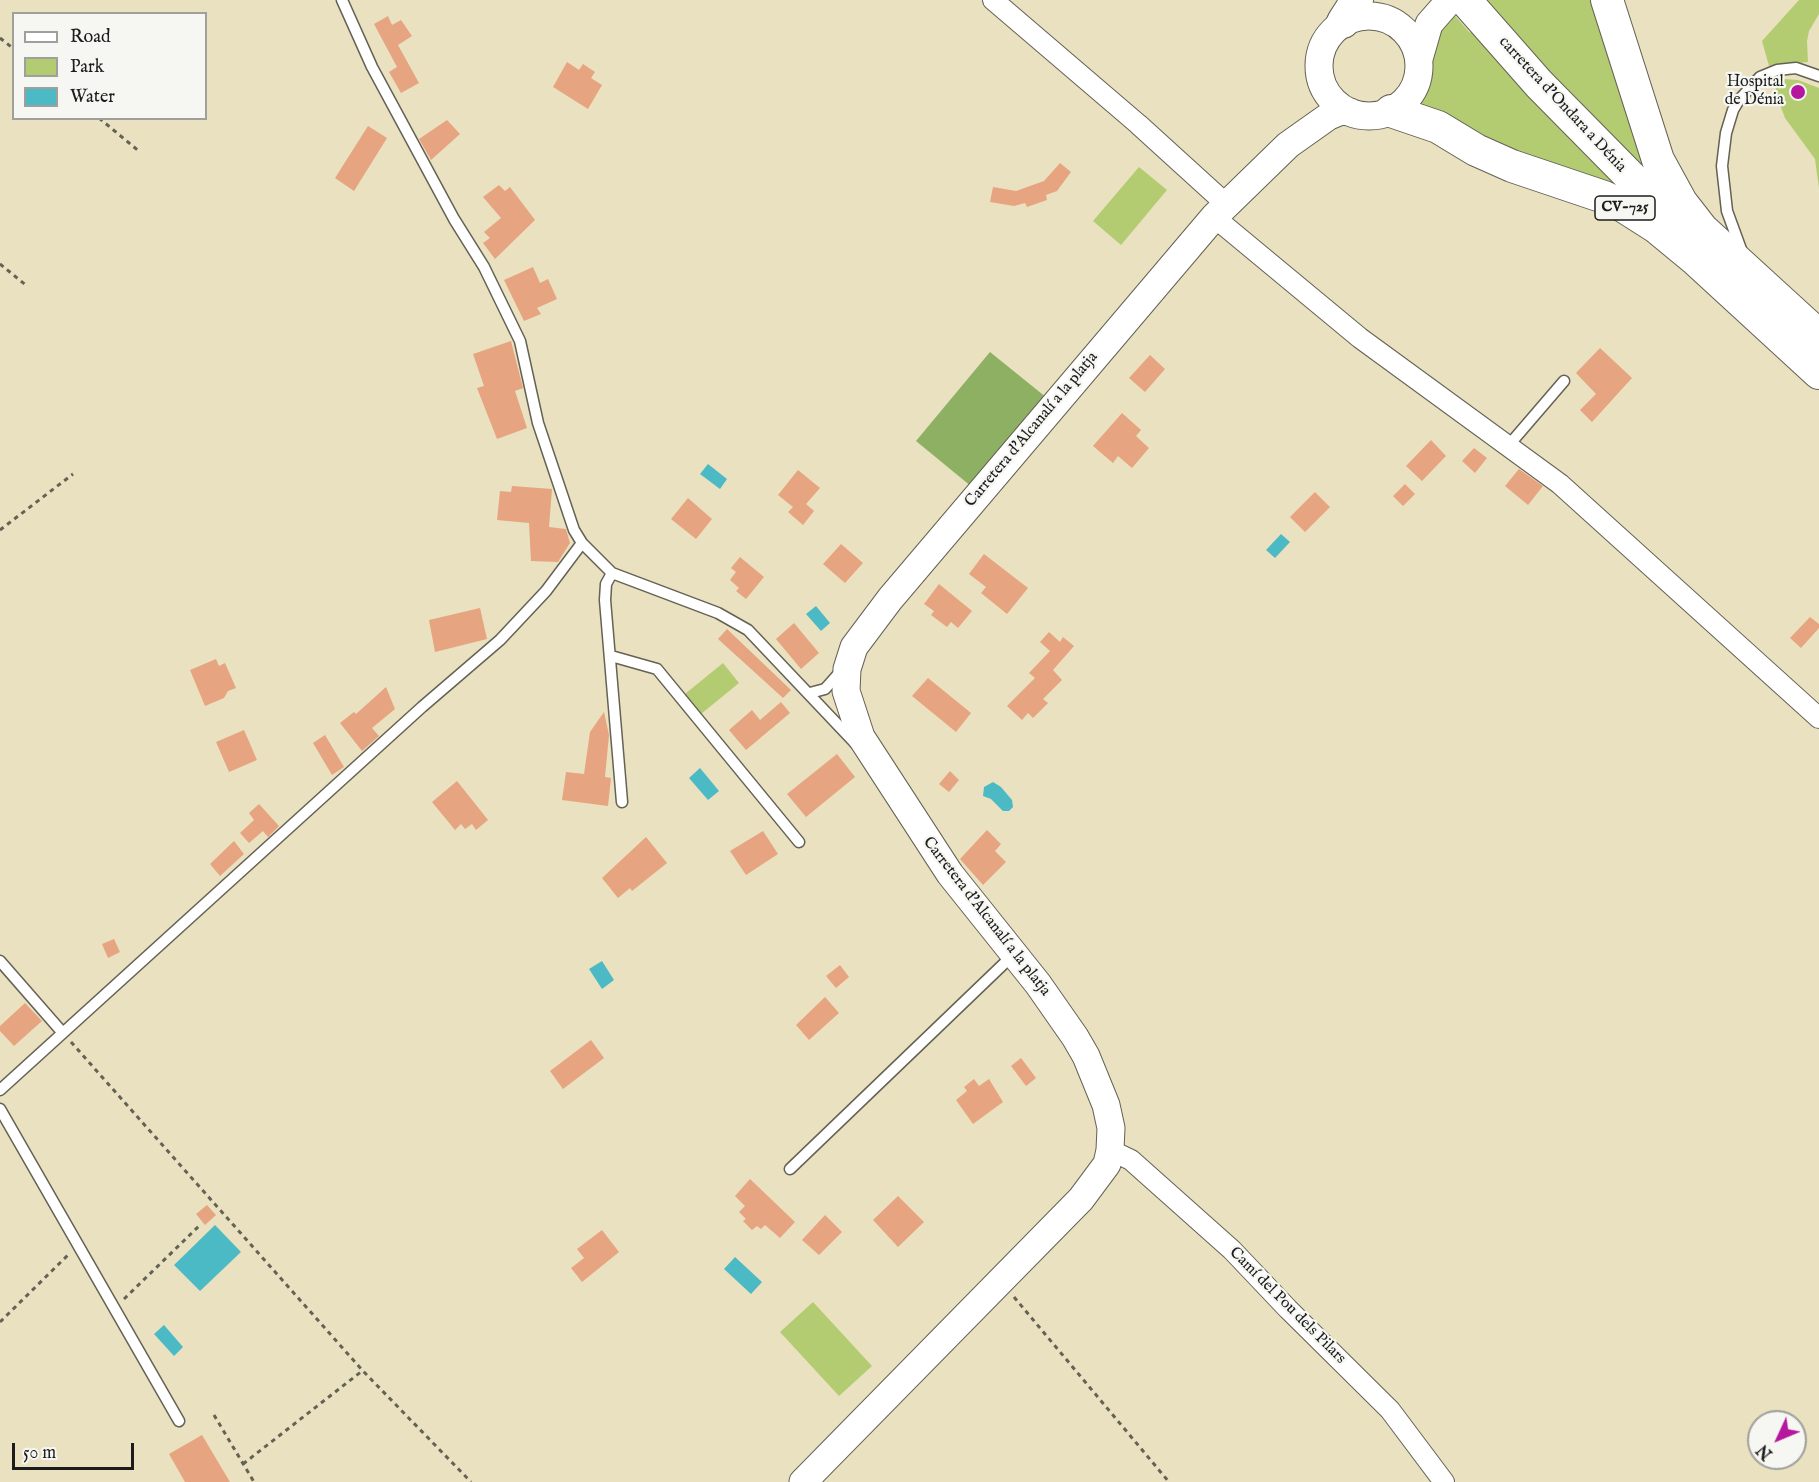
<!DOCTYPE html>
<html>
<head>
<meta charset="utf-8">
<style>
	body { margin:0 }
	#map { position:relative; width:1819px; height:1482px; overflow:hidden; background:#e9e1bf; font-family:"IM FELL English",serif }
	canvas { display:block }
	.legend { position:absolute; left:12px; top:12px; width:195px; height:108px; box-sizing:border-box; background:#f6f6f2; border:2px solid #9f9f9c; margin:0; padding:8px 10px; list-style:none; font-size:18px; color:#1c1c1c }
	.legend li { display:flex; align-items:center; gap:12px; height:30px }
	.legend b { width:30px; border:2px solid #9f9f9c }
	.north { position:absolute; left:1747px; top:1410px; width:60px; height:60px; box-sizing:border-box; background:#f6f6f2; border:2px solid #9f9f9c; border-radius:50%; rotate:226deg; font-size:16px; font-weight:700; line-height:24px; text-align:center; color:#1c1c1c }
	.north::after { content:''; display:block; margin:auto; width:21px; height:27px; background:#b5179e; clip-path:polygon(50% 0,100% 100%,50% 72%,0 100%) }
	.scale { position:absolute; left:12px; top:1443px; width:122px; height:27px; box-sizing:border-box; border:3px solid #1c1c1c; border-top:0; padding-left:8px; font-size:18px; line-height:21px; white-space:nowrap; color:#1c1c1c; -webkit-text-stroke:4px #f6f6f2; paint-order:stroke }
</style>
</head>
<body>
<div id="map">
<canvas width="1819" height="1482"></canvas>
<ul class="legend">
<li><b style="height:8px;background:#fff"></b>Road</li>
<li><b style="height:16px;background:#b3cc71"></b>Park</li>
<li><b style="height:16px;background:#4cbac5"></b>Water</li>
</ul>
<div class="north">N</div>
<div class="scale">50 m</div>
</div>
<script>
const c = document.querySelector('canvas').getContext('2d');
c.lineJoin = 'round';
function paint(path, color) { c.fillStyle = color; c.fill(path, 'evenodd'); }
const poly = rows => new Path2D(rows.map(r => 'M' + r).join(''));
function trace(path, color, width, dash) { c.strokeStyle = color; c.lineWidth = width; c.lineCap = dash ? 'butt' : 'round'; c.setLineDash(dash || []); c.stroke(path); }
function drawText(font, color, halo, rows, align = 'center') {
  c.font = font + ' "IM FELL English",serif'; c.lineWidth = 4.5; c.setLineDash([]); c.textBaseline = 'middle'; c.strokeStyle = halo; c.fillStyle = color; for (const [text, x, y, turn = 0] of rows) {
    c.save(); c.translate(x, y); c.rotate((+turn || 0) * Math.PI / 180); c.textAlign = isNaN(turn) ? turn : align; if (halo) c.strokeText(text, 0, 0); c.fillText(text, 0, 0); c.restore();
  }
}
paint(poly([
	[1479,0,1596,0,1661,189],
	[1799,0,1819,0,1819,14,1809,31,1807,41,1808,62,1769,66,1762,41],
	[1449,9,1470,33,1472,31,1634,202,1416,108,1429,77,1430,48],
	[1784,79,1798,80,1819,88,1819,188,1815,159,1785,118,1779,102,1774,82],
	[1139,167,1167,190,1121,245,1093,221],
	[723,663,739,683,701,714,685,694],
	[813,1302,872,1366,839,1396,780,1332]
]), '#b3cc71');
paint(poly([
	[990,352,1047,398,972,487,916,441]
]), '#8eb063');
paint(poly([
	[708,464,727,479,720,489,700,474],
	[1281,534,1290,542,1275,558,1266,550],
	[816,606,830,623,821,631,806,614],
	[700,768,719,791,708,800,689,778],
	[993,782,1001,787,1012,800,1013,807,1009,811,1003,811,991,799,983,796,984,787],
	[602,961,614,980,602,989,589,969],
	[215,1225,241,1252,200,1291,174,1265],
	[735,1257,762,1282,751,1294,724,1269],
	[164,1325,183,1347,174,1356,154,1334]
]), '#4cbac5');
paint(poly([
	[388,16,392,25,401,20,412,36,398,45,419,83,401,93,389,72,397,67,374,24],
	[567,62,579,70,583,64,595,72,591,78,602,85,588,109,553,87],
	[447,120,460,134,431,160,419,139],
	[368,126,387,138,354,191,335,178],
	[1060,163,1071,172,1057,191,1046,195,1047,200,1027,207,1025,203,1014,206,990,202,993,187,1016,191,1044,181],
	[499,185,505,191,510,187,535,220,495,259,483,243,490,238,484,232,501,218,483,197],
	[533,267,540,283,548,279,557,299,537,308,541,314,524,321,504,280],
	[511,341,523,388,515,391,527,428,497,439,477,388,484,386,473,354],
	[1600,348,1632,378,1592,422,1580,410,1596,394,1576,373],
	[1150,355,1165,369,1145,392,1129,378],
	[1122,413,1141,430,1136,436,1149,448,1132,468,1118,456,1113,463,1093,446],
	[1431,440,1446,456,1422,481,1406,466],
	[1474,448,1487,458,1475,473,1462,461],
	[1519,469,1543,486,1528,505,1505,486],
	[798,470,820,488,806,504,814,511,803,525,788,512,793,507,778,495],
	[1405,484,1415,494,1403,506,1393,496],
	[512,486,552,489,549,527,566,529,570,543,558,562,531,561,529,523,497,520,500,491,511,492],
	[1315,492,1330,507,1305,532,1290,517],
	[688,498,712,519,696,539,671,519],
	[841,544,863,563,845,583,823,564],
	[984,554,1028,588,1007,614,981,593,986,587,969,574],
	[740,557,764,577,746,599,736,591,739,588,730,580,736,572,731,568],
	[939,584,972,611,958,628,951,622,947,627,931,615,934,611,924,604],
	[480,608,487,639,435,652,429,620],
	[1810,617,1819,624,1819,628,1801,648,1790,638],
	[794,623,819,653,801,669,776,639],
	[727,629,791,690,783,698,718,639],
	[1049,632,1060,642,1063,637,1074,646,1053,670,1062,680,1043,699,1048,703,1033,718,1028,713,1022,720,1007,706,1035,678,1029,673,1050,651,1040,642],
	[216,659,219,666,225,663,236,688,228,691,224,698,205,706,190,670],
	[928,678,971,713,956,732,912,696],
	[386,687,395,709,372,728,379,736,362,751,340,723,354,712,356,714],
	[781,702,790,713,746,750,729,730,752,710,760,720],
	[604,712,609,735,605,777,611,778,608,806,562,800,566,772,584,774,590,732],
	[244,730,257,760,229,772,216,742],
	[325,735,344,767,332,775,313,743],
	[837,754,855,777,806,817,787,794],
	[950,771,959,780,949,792,939,784],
	[457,781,488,820,476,830,472,824,465,829,461,824,455,830,432,802],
	[259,804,279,826,268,837,263,831,249,843,240,833,254,820,249,813],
	[987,830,1001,844,995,851,1006,862,983,885,960,859],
	[763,831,778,854,746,875,730,851],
	[646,837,667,863,632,891,630,888,618,898,602,878],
	[234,841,244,854,220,876,210,864],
	[114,939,120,952,108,958,102,944],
	[840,965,849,977,836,988,826,976],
	[825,997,839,1013,809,1040,796,1025],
	[25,1003,42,1021,14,1046,0,1031,0,1026],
	[591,1040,604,1058,563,1089,550,1071],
	[1021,1058,1036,1078,1026,1086,1011,1066],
	[974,1079,979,1086,989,1079,1003,1102,973,1124,956,1100,967,1091,964,1087],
	[750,1179,795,1222,780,1238,765,1225,761,1229,757,1226,752,1230,743,1221,746,1219,739,1212,745,1206,735,1196],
	[898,1196,924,1222,898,1247,873,1220],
	[207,1205,216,1215,205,1225,196,1214],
	[825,1215,842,1232,819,1255,802,1240],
	[602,1230,619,1252,582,1282,571,1268,584,1258,577,1249],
	[202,1435,230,1482,185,1482,169,1454]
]), '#e7a481');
const lane = poly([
	[342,0,372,67,454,219,484,267,520,341,538,423,574,530,582,543,612,573,718,613,748,630,856,744],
	[1742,252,1727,211,1722,166,1726,133,1733,110,1739,100,1760,77,1777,70,1796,68,1819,76],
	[1509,445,1564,381],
	[612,573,606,584,605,600,622,802],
	[611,656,657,669,799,842],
	[810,693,825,689,841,671],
	[0,961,62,1032],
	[0,1090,422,707,500,640,546,591,582,543],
	[0,1109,179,1421],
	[790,1169,1014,954]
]);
const street = poly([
	[993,0,1138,124,1226,204],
	[1214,217,1360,338,1560,484,1819,718],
	[1110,1150,1131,1160,1232,1250,1288,1309,1390,1410,1444,1482]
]);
const secondary = poly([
	'1319 66a50 50 0 1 1 100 0a50 50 0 1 1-100 0Z',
	[1419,59,1429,24,1450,0],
	[803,1482,1081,1199,1107,1164,1110,1150,1111,1128,1106,1105,1086,1056,1075,1037,1038,984,950,874,861,737,846,691,847,669,854,647,890,599,1214,217,1288,145,1329,116,1341,111,1350,112]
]);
const primary = poly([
	[1465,0,1539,84,1681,228],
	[1607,0,1658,160,1681,202,1702,229,1819,336],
	[1343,22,1357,0],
	[1391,111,1438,127,1476,150,1512,166,1604,197,1623,206,1656,227,1696,260,1819,373]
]);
trace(lane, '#646155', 13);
trace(street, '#646155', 22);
trace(secondary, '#646155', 29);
trace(primary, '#646155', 34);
trace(poly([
	[0,38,14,49],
	[99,118,140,152],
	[0,264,27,286],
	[0,530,73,474],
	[71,1042,363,1371,471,1482],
	[1014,1297,1169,1482],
	[124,1299,199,1226],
	[0,1322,69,1254],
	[214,1415,254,1482],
	[243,1464,362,1371]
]), '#646155', 3, [4.5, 4.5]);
trace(lane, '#fff', 10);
trace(street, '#fff', 20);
trace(secondary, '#fff', 27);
trace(primary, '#fff', 32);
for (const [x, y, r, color] of [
	[1798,92,8,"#b5179e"]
]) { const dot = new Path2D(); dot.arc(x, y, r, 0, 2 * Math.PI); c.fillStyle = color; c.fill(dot); trace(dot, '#f6f6f2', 2); }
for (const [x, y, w] of [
	[1625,208,60]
]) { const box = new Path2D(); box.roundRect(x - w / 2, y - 12, w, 24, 4.5); c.fillStyle = '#f6f6f2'; c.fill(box); trace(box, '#1c1c1c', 1.5); }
drawText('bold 15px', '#1c1c1c', null, [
	["CV-725",1625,208]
]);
drawText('16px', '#1c1c1c', '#f6f6f2', [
	["Hospital",1784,83],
	["de Dénia",1784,101]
], 'right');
drawText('16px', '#1c1c1c', '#f6f6f2', [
	["carretera d'Ondara a Dénia",1562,105,47],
	["Carretera d'Alcanalí a la platja",1032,430,-50],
	["Carretera d'Alcanalí a la platja",986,917,52],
	["Camí del Pou dels Pilars",1287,1306,45]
]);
</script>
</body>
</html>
